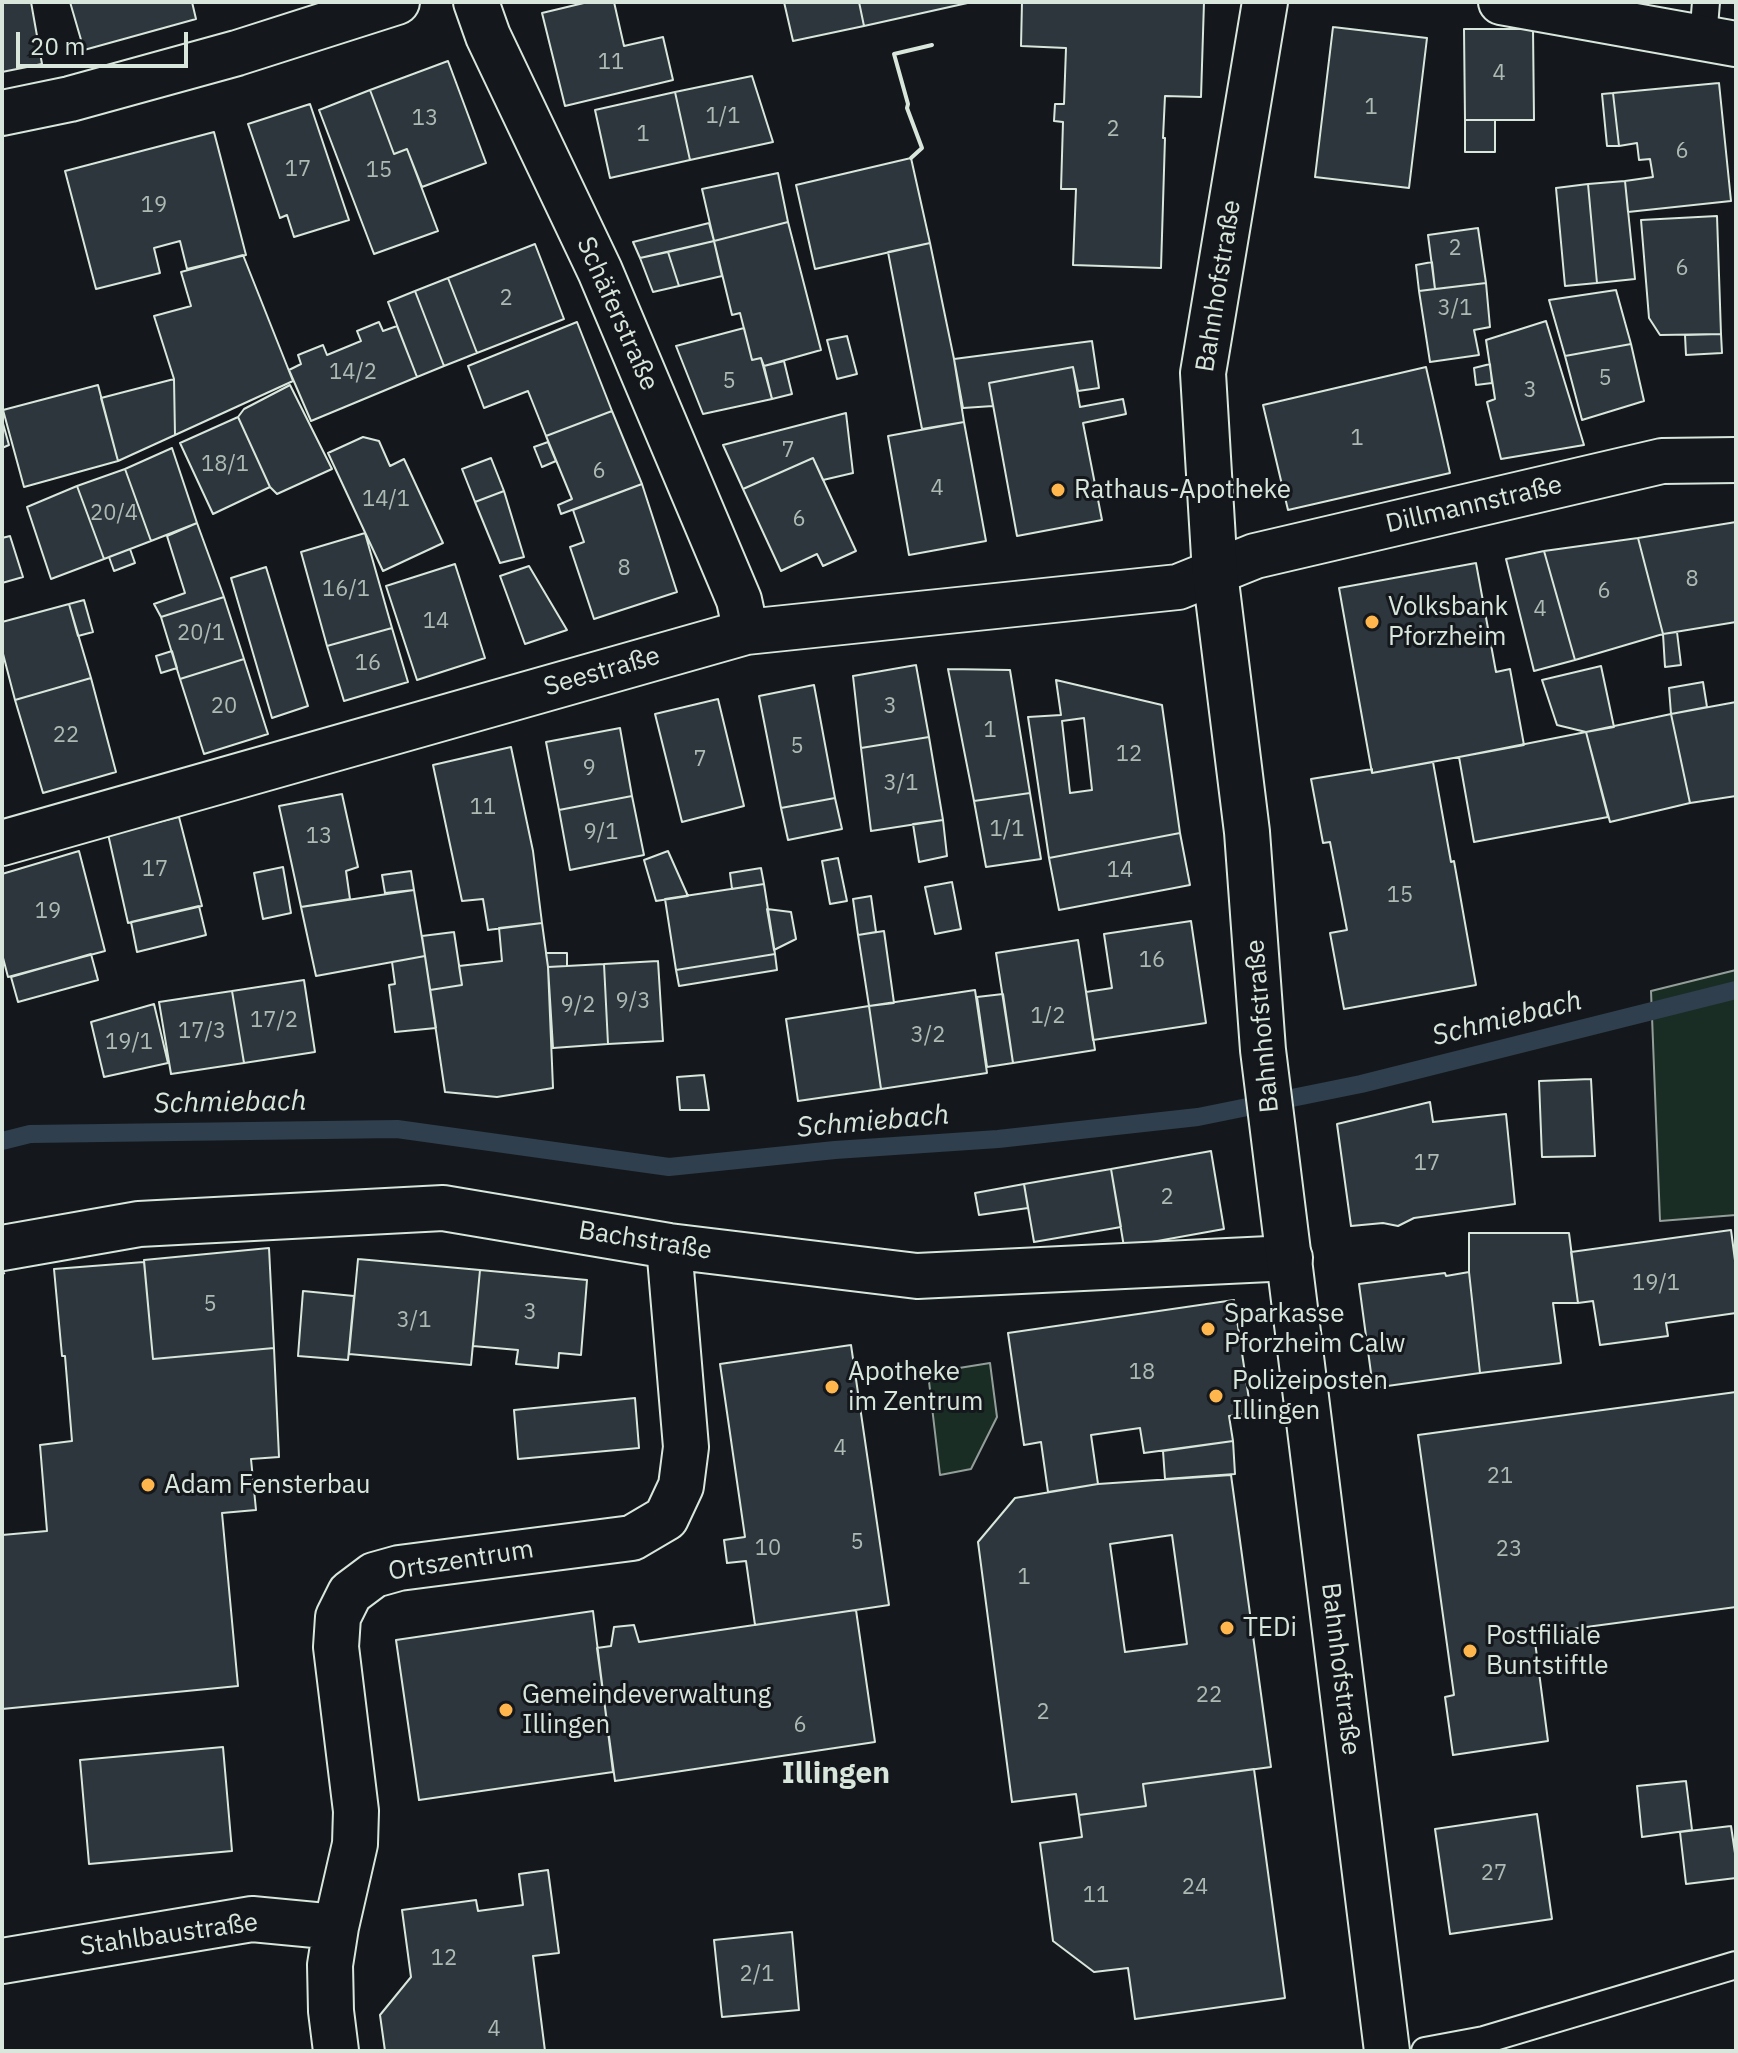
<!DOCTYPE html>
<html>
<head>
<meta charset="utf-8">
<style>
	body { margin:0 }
	#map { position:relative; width:1738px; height:2053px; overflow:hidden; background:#14181c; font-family:"IBM Plex Sans",sans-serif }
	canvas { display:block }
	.frame { position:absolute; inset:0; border:4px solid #d8e6dc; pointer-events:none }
	.scale { position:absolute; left:16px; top:32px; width:172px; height:36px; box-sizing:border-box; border:4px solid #d8e6dc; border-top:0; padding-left:10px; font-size:24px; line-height:28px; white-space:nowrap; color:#d8e6dc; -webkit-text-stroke:6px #14181c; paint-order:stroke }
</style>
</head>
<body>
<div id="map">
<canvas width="1738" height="2053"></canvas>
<div class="frame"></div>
<div class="scale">20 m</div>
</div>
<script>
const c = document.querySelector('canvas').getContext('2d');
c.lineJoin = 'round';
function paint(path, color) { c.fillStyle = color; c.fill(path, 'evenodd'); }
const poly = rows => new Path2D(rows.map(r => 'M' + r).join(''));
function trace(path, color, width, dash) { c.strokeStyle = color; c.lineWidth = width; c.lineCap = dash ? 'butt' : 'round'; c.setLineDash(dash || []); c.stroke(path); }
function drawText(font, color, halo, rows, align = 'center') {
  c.font = font + ' "IBM Plex Sans",sans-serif'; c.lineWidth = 6; c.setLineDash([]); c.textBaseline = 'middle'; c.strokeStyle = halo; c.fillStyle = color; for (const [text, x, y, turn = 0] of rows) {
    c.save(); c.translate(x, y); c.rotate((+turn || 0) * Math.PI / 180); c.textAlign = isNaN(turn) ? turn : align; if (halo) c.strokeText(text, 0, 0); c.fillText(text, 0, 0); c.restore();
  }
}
const green = poly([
	[1736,970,1736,1215,1660,1221,1651,991,1736,970],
	[990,1363,997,1417,971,1469,940,1475,928,1373,990,1363]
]);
paint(green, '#1a2d24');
trace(green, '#939e99', 2);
trace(poly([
	[2,1141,30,1134,397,1129,669,1167,835,1150,998,1139,1198,1117,1361,1084,1736,990]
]), '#2f3f4d', 18);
const building = poly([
	[2,2,31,2,42,64,2,72,2,2],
	[70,2,192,2,196,19,84,50,70,2],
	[588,2,614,2,624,46,663,37,673,80,565,106,542,13,588,2],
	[784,2,859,2,864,26,793,41,784,2],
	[859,2,972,2,864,26,859,2],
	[1022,2,1204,2,1201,97,1165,96,1163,138,1165,138,1161,268,1073,265,1076,189,1061,189,1063,122,1054,121,1055,104,1064,104,1066,48,1021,46,1022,2],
	[1333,27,1427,38,1409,188,1315,177,1333,27],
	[1464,29,1533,29,1534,120,1465,120,1464,29],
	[448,61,486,163,422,187,407,149,394,154,370,90,448,61],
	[752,76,773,142,690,160,675,92,752,76],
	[1719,83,1731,201,1628,212,1625,181,1653,177,1650,159,1639,160,1637,143,1619,146,1613,93,1719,83],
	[370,90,394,154,407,149,438,231,374,254,319,110,370,90],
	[675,92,690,160,610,178,595,110,675,92],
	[1613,93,1619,146,1607,146,1602,94,1613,93],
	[310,104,349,220,294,237,287,215,280,218,248,124,310,104],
	[1465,120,1495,120,1495,152,1465,152,1465,120],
	[214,132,246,255,187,269,180,241,154,248,160,273,96,289,65,171,214,132],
	[911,158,930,243,815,269,796,185,911,158],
	[778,173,788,222,714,241,702,189,778,173],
	[1625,181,1635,279,1597,283,1588,184,1625,181],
	[1588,184,1597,283,1565,286,1556,188,1588,184],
	[1717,216,1721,334,1660,335,1649,318,1641,220,1717,216],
	[788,222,821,350,764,366,761,358,752,360,740,313,732,315,714,241,788,222],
	[709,223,714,241,640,258,633,242,709,223],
	[1478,228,1486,283,1435,289,1428,235,1478,228],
	[714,241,722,276,679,286,668,252,714,241],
	[930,243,954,359,964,422,922,429,888,252,930,243],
	[535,244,564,319,477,353,448,278,535,244],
	[668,252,679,286,653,292,640,258,668,252],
	[243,255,293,381,175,435,174,379,154,316,191,306,181,272,243,255],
	[1432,262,1435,289,1419,291,1416,265,1432,262],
	[448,278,477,353,444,366,415,291,448,278],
	[1486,283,1490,327,1474,330,1479,355,1430,362,1419,291,1486,283],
	[1616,290,1631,344,1565,356,1549,300,1616,290],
	[415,291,444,366,417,377,388,302,415,291],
	[1546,321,1584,445,1501,459,1487,402,1495,399,1486,340,1546,321],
	[379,322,383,331,397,326,417,377,311,421,289,370,301,364,298,355,323,345,327,355,361,341,357,331,379,322],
	[577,322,612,411,546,436,528,391,484,408,468,366,577,322],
	[744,328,752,360,761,358,772,399,703,414,676,346,744,328],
	[1721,334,1722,353,1686,355,1685,335,1721,334],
	[847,336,857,374,837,379,827,340,847,336],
	[1092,341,1099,388,1078,391,1073,367,989,383,993,406,963,408,954,359,1092,341],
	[1631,344,1644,401,1582,420,1565,356,1631,344],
	[784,361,792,394,772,399,764,366,784,361],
	[1490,364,1492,383,1476,385,1474,368,1490,364],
	[1073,367,1080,407,1123,399,1126,414,1083,423,1102,520,1017,536,989,383,1073,367],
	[1426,367,1450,473,1288,510,1263,405,1426,367],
	[174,379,175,435,118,461,101,398,174,379],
	[98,385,118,461,24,487,3,410,98,385],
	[290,385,332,469,277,494,270,487,238,417,244,409,290,385],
	[612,411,642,484,561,514,558,505,572,499,546,436,612,411],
	[846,413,853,473,823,480,813,458,743,489,723,445,846,413],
	[238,417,270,487,213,514,180,443,238,417],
	[2,420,9,445,2,448,2,420],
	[964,422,986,541,909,555,888,436,964,422],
	[363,437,379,441,390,466,404,459,443,543,383,571,328,453,363,437],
	[548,442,556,461,542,467,534,447,548,442],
	[172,448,197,523,151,541,125,469,172,448],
	[491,458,504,491,475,502,462,469,491,458],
	[813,458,856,551,823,566,817,554,781,571,743,489,813,458],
	[125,469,151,541,104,559,77,486,125,469],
	[642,484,677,592,594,619,570,547,584,542,573,510,642,484],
	[77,486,104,559,51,579,27,507,77,486],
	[504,491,524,557,500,563,475,502,504,491],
	[1736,522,1736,622,1663,634,1638,538,1736,522],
	[197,523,224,597,161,617,154,604,185,593,167,536,197,523],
	[365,533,392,628,327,646,301,552,365,533],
	[10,536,23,577,2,583,2,538,10,536],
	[1638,538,1663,634,1575,660,1544,551,1638,538],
	[130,549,135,563,114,571,109,557,130,549],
	[1544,551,1575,660,1534,671,1506,559,1544,551],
	[1476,563,1496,672,1510,669,1524,745,1372,773,1339,588,1476,563],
	[455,564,485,658,417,680,386,586,455,564],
	[529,566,567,630,525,644,500,576,529,566],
	[266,567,308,706,272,718,231,578,266,567],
	[224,597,244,659,180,679,161,617,224,597],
	[84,600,93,632,78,636,69,604,84,600],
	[69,604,91,678,15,700,2,650,2,622,69,604],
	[392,628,408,682,344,701,327,646,392,628],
	[1677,632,1681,665,1665,667,1663,634,1677,632],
	[172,651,177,668,161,673,156,656,172,651],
	[244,659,268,734,204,754,180,679,244,659],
	[916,665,929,737,861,748,853,676,916,665],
	[1601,666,1614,727,1586,732,1557,725,1542,680,1601,666],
	[948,669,1010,670,1030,793,974,801,948,669],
	[91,678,116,772,43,793,15,700,91,678],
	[1056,680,1162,705,1180,833,1049,858,1028,717,1061,715,1056,680],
	[1084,718,1092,790,1070,793,1062,721,1084,718],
	[1703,682,1707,707,1671,714,1669,688,1703,682],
	[814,685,835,798,781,808,759,696,814,685],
	[718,699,744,806,682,822,655,714,718,699],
	[1736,702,1736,796,1690,803,1671,714,1736,702],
	[1671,714,1690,803,1610,822,1586,732,1671,714],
	[620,728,632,796,559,810,546,742,620,728],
	[1586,732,1608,817,1474,842,1459,757,1586,732],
	[929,737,943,820,871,831,861,748,929,737],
	[511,747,533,851,542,923,488,930,483,899,462,901,433,765,511,747],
	[1433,762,1451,862,1454,861,1476,985,1344,1009,1330,933,1347,930,1330,842,1323,843,1311,779,1372,769,1372,773,1433,762],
	[1030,793,1041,859,986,867,974,801,1030,793],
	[342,794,358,867,346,871,350,899,301,907,279,806,342,794],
	[632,796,644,855,570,870,559,810,632,796],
	[835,798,842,829,788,840,781,808,835,798],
	[179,817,202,906,128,923,108,834,179,817],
	[943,820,947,856,919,862,913,824,943,820],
	[1180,833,1190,885,1059,910,1049,858,1180,833],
	[79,851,105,951,8,977,2,954,2,874,79,851],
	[668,851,688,896,656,901,644,860,668,851],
	[838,858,847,901,830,904,822,861,838,858],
	[283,867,291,913,263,919,254,873,283,867],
	[761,868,764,884,732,889,730,873,761,868],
	[411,871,414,890,385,893,382,875,411,871],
	[952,882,961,929,935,934,925,887,952,882],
	[764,884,775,954,676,970,665,899,764,884],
	[414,890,425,956,316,976,301,907,414,890],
	[871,896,876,932,858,935,853,899,871,896],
	[199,906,206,935,137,952,131,922,199,906],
	[767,909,791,912,796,939,774,950,767,909],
	[1191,921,1206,1023,1093,1040,1086,992,1112,988,1104,934,1191,921],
	[542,923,548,967,553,1088,497,1097,445,1092,430,990,462,985,459,966,502,961,499,928,542,923],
	[884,931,894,1003,869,1006,858,935,884,931],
	[454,932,462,985,430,990,422,936,454,932],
	[1078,940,1095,1050,1013,1063,996,953,1078,940],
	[546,953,567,953,567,966,548,967,546,953],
	[91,954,98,980,18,1002,11,977,91,954],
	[775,954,777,970,679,986,676,970,775,954],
	[425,956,436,1028,395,1032,389,985,395,984,392,962,425,956],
	[658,961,663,1041,608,1044,604,964,658,961],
	[604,964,608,1044,553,1048,548,967,604,964],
	[304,980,315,1052,244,1063,232,991,304,980],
	[975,990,987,1073,881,1089,869,1006,975,990],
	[232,991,244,1063,171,1074,159,1002,232,991],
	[1003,994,1013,1063,987,1067,977,997,1003,994],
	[154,1004,168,1063,104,1077,91,1022,154,1004],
	[869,1006,881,1089,798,1101,786,1019,869,1006],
	[704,1075,709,1110,680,1110,677,1077,704,1075],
	[1591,1079,1595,1156,1542,1157,1539,1081,1591,1079],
	[1430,1102,1433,1122,1506,1114,1515,1204,1414,1218,1398,1226,1383,1223,1351,1226,1337,1124,1430,1102],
	[1211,1151,1224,1229,1124,1247,1111,1169,1211,1151],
	[1111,1169,1121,1227,1034,1242,1024,1184,1111,1169],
	[1024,1184,1028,1208,979,1215,975,1193,1024,1184],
	[1731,1230,1736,1268,1736,1313,1666,1323,1668,1336,1600,1345,1593,1301,1578,1303,1571,1252,1731,1230],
	[1469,1233,1569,1233,1578,1303,1553,1303,1561,1363,1480,1373,1469,1272,1469,1233],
	[269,1248,274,1348,153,1359,144,1260,269,1248],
	[358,1259,480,1270,471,1365,349,1354,358,1259],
	[144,1262,153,1359,274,1348,279,1457,251,1459,256,1510,222,1513,238,1686,2,1709,2,1535,47,1531,40,1445,72,1441,65,1356,62,1356,54,1269,144,1262],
	[480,1270,587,1280,581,1355,559,1353,558,1368,516,1364,518,1350,473,1346,480,1270],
	[1469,1272,1480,1373,1373,1388,1359,1284,1445,1273,1446,1276,1469,1272],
	[303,1291,354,1296,348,1360,298,1356,303,1291],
	[1234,1300,1251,1413,1229,1416,1233,1441,1144,1453,1140,1428,1091,1435,1098,1484,1048,1492,1041,1442,1024,1445,1008,1333,1234,1300],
	[851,1345,889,1605,755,1625,746,1561,727,1563,724,1540,745,1537,720,1364,851,1345],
	[1736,1392,1736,1607,1534,1634,1548,1741,1453,1755,1445,1697,1454,1695,1418,1435,1736,1392],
	[635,1398,639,1448,518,1459,514,1410,635,1398],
	[1233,1441,1235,1474,1165,1479,1163,1451,1233,1441],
	[1231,1475,1271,1767,1143,1784,1146,1806,1079,1815,1076,1794,1012,1802,978,1542,1015,1498,1098,1484,1231,1475],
	[1172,1535,1187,1644,1125,1652,1110,1544,1172,1535],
	[856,1610,875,1742,615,1781,597,1648,611,1646,614,1627,634,1625,639,1642,856,1610],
	[593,1611,613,1772,419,1800,396,1640,593,1611],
	[223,1747,232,1851,89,1864,80,1760,223,1747],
	[1254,1769,1285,1998,1135,2019,1128,1968,1094,1972,1053,1941,1040,1843,1082,1837,1079,1815,1146,1806,1143,1784,1254,1769],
	[1686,1781,1692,1830,1642,1837,1637,1786,1686,1781],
	[1537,1814,1552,1919,1450,1934,1435,1829,1537,1814],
	[1731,1826,1736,1860,1736,1878,1686,1884,1680,1832,1731,1826],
	[548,1870,559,1953,533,1956,545,2051,385,2051,380,2015,411,1977,402,1910,476,1900,478,1911,523,1905,519,1874,548,1870],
	[792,1932,799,2010,722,2017,714,1940,792,1932]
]);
paint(building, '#2c363c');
trace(building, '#d8e6dc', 2);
const lane = poly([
	[1703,39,1706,2],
	[1425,2051,1484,2040,1736,1965]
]);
const street = poly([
	[476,2,488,36,600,271,739,600,746,632],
	[1501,2,1736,44],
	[2,843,746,632,1178,587,1255,556,1662,461,1736,460],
	[2,1248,139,1224,443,1208,669,1246,917,1276,1290,1258],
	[2,1961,252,1919,336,1927],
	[336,2051,331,2011,330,1965,336,1927,355,1844,356,1811,336,1647,338,1617,350,1593,374,1575,399,1568,632,1538,666,1518,681,1486,686,1447,669,1246]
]);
const secondary = poly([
	[1265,2,1203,373,1209,474,1215,573,1247,832,1263,1050,1387,2051],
	[2,113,70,99,237,53,397,2]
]);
trace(lane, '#d8e6dc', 30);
trace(street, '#d8e6dc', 48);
trace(secondary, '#d8e6dc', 48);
trace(lane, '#14181c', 26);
trace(street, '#14181c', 44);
trace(secondary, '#14181c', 44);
trace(poly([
	[2,1274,5,1273]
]), '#d8e6dc', 2, [10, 4]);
trace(poly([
	[911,158,922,148,907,108,908,104,894,54,932,45]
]), '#d8e6dc', 4);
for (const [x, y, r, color] of [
	[1058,490,8,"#ffb74d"],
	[1372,622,8,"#ffb74d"],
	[1208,1329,8,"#ffb74d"],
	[832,1387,8,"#ffb74d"],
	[1216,1396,8,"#ffb74d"],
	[148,1485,8,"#ffb74d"],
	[1227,1628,8,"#ffb74d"],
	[1470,1651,8,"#ffb74d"],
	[506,1710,8,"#ffb74d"]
]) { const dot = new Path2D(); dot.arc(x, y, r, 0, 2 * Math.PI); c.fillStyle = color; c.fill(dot); trace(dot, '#14181c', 3); }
drawText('22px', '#adbab4', null, [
	["11",611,63],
	["4",1499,74],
	["1",1371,108],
	["1/1",723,117],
	["13",425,119],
	["2",1113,130],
	["1",643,135],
	["6",1682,152],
	["17",298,170],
	["15",379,171],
	["19",154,206],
	["2",1455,249],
	["6",1682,269],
	["2",506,299],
	["3/1",1455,309],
	["14/2",353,373],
	["5",1605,379],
	["5",729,382],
	["3",1530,391],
	["1",1357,439],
	["7",788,451],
	["18/1",225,465],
	["6",599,472],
	["4",937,489],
	["14/1",386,500],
	["20/4",114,514],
	["6",799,520],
	["8",624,569],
	["8",1692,580],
	["16/1",346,590],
	["6",1604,592],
	["4",1540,610],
	["14",436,622],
	["20/1",201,634],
	["16",368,664],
	["20",224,707],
	["3",890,707],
	["1",990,731],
	["22",66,736],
	["5",797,747],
	["12",1129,755],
	["7",700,760],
	["9",589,769],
	["3/1",901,784],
	["11",483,808],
	["1/1",1007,830],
	["9/1",601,833],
	["13",319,837],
	["17",155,870],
	["14",1120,871],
	["15",1400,896],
	["19",48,912],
	["16",1152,961],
	["9/3",633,1002],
	["9/2",578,1006],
	["1/2",1048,1017],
	["17/2",274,1021],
	["17/3",202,1032],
	["3/2",928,1036],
	["19/1",129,1043],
	["17",1427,1164],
	["2",1167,1198],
	["19/1",1656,1284],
	["5",210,1305],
	["3",530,1313],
	["3/1",414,1321],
	["18",1142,1373],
	["4",840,1449],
	["21",1500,1477],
	["5",857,1543],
	["10",768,1549],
	["23",1509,1550],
	["1",1024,1578],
	["22",1209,1696],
	["2",1043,1713],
	["6",800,1726],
	["27",1494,1874],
	["24",1195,1888],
	["11",1096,1896],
	["12",444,1959],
	["2/1",757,1975],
	["4",494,2030]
]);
drawText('26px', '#d8e6dc', '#14181c', [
	["Bahnhofstraße",1219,286,-81],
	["Schäferstraße",617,314,66],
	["Dillmannstraße",1474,505,-13],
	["Seestraße",602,672,-16],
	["Bahnhofstraße",1263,1026,-95],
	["Bachstraße",645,1241,9],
	["Ortszentrum",461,1561,-9],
	["Bahnhofstraße",1340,1669,83],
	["Stahlbaustraße",169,1935,-8]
]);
drawText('26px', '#d8e6dc', '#14181c', [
	["Rathaus-Apotheke",1074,490],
	["Volksbank",1388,607],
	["Pforzheim",1388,637],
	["Sparkasse",1224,1314],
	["Pforzheim Calw",1224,1344],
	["Apotheke",848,1372],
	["im Zentrum",848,1402],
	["Polizeiposten",1232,1381],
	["Illingen",1232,1411],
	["Adam Fensterbau",164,1485],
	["TEDi",1243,1628],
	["Postfiliale",1486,1636],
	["Buntstiftle",1486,1666],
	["Gemeindeverwaltung",522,1695],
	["Illingen",522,1725]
], 'left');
drawText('italic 28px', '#d8e6dc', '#14181c', [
	["Schmiebach",1507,1019,-14],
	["Schmiebach",230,1103,-1],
	["Schmiebach",873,1122,-5]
]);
drawText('bold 30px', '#d8e6dc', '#14181c', [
	["Illingen",836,1774]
]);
</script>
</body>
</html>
